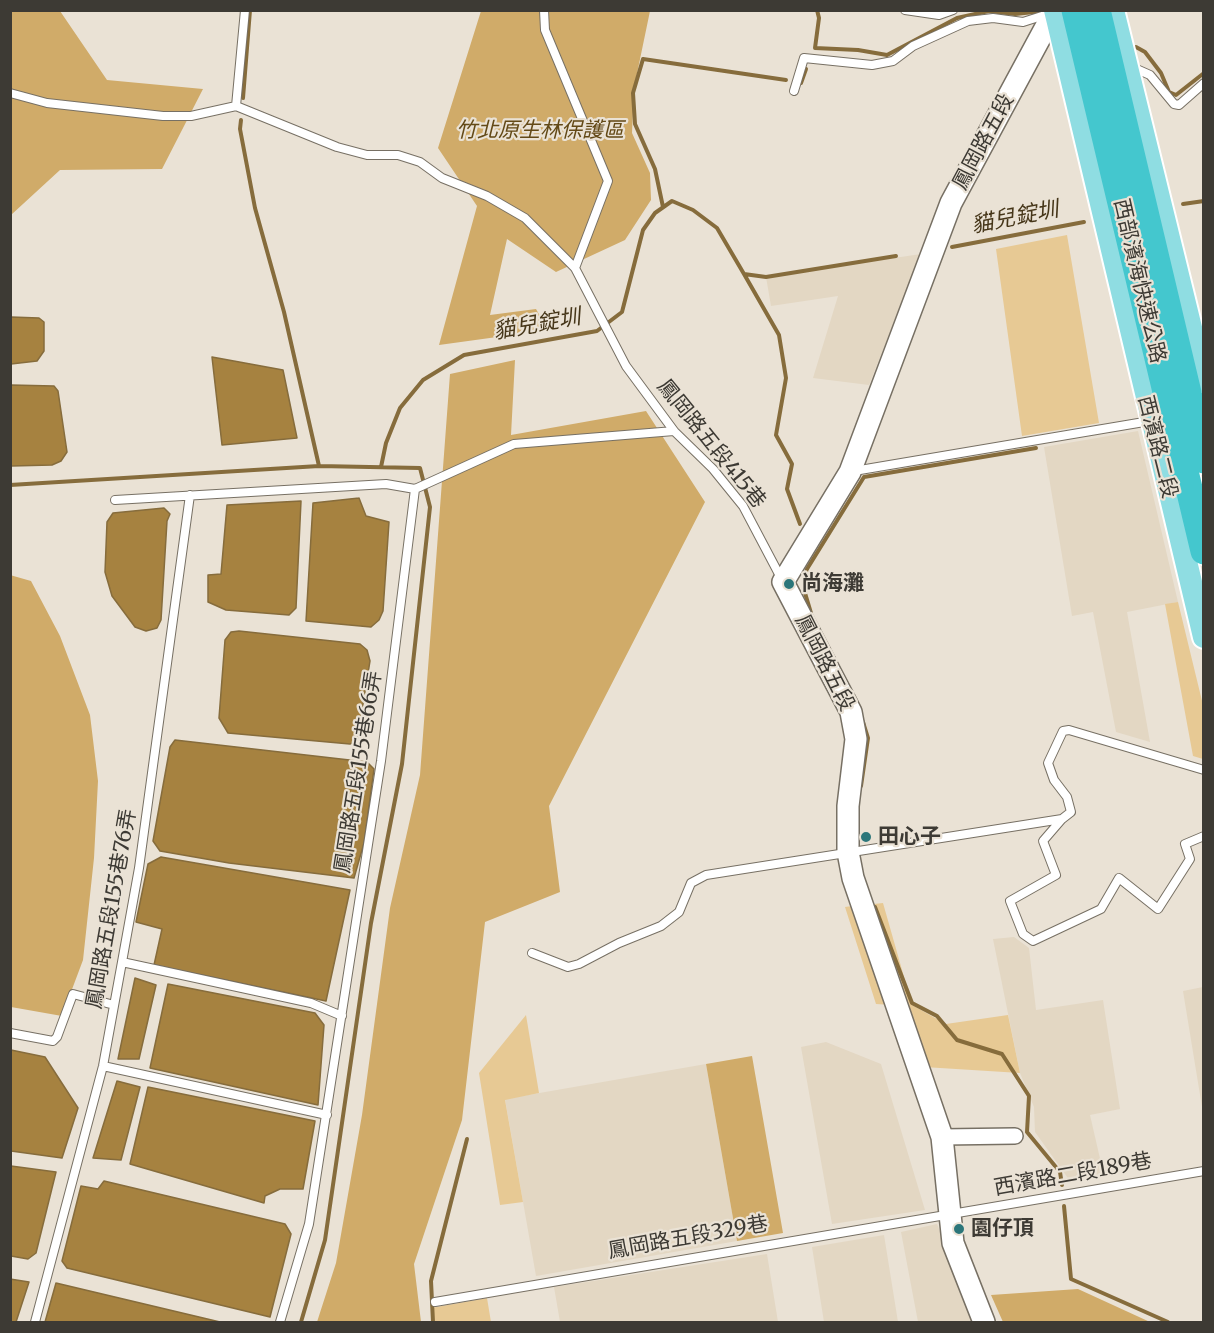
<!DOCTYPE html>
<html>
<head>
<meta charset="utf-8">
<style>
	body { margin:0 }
	#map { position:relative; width:1214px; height:1333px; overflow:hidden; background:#eae2d5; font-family:Merriweather,serif }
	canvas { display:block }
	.frame { position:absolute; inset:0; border:12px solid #3d3a34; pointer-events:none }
</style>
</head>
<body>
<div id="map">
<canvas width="1214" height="1333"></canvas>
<div class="frame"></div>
</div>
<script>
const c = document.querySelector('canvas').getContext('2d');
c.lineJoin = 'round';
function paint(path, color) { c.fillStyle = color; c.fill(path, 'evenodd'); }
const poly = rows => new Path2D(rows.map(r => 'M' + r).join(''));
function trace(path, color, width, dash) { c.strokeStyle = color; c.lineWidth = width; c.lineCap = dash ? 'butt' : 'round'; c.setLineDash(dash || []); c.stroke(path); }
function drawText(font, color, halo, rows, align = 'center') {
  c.font = font + ' Merriweather,"Noto Sans TC",serif'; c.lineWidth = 4.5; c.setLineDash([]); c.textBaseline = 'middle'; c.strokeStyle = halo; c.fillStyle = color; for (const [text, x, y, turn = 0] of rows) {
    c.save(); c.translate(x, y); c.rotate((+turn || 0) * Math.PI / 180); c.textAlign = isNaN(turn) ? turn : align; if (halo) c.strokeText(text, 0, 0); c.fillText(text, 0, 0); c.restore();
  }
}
paint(poly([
	[921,254,869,385,813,378,838,296,771,306,766,277],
	[1138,431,1178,602,1127,612,1150,742,1116,732,1093,612,1072,616,1044,447],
	[1014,937,1029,948,1036,1010,1103,1000,1120,1109,1090,1115,1104,1176,1070,1181,1035,1132,1034,1107,1020,1073,993,939],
	[1203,987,1204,987,1203,1113,1183,991],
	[826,1042,881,1064,925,1210,832,1224,801,1047],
	[706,1064,737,1241,536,1276,505,1099],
	[937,1224,976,1322,918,1322,901,1232],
	[884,1235,898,1322,824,1322,812,1247],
	[767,1254,778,1322,560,1322,554,1287]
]), '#e3d7c3');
paint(poly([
	[1067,235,1099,423,1022,436,996,249],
	[1178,602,1203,705,1203,759,1193,756,1165,604],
	[883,903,912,1005,946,1024,1008,1015,1020,1073,924,1067,874,904],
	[859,905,892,1005,876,1004,845,907],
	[526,1015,539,1093,505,1100,523,1202,500,1205,479,1073],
	[487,1298,491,1322,432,1322,431,1308]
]), '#e7c994');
paint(poly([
	[11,11,60,11,107,80,203,89,162,169,60,170,11,215],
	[481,11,650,11,634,88,632,133,650,173,651,200,625,240,556,272,507,239,490,315,536,309,548,330,439,345,477,206,438,148],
	[515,360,511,435,646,411,705,502,549,806,560,892,485,922,462,1120,414,1264,421,1322,317,1322,336,1263,362,1115,390,908,420,775,450,374],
	[10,575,31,581,60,636,90,715,98,781,94,858,83,960,62,1016,11,1007],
	[752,1056,783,1233,737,1241,706,1064],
	[1078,1289,1150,1322,1003,1322,991,1295]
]), '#d0ab69');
const water = poly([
	[11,317,39,318,44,322,44,351,37,361,11,364,11,317],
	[212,357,283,370,297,438,222,445,212,357],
	[11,385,54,386,58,391,67,452,61,461,52,465,11,466,11,385],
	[359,498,366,516,389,522,383,611,379,620,371,627,306,621,313,503,359,498],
	[301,501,296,608,289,615,226,610,208,602,208,575,221,574,227,505,301,501],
	[164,508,170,514,167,521,161,620,157,628,146,631,135,627,112,596,105,572,107,522,113,513,164,508],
	[239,631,360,644,367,650,370,661,357,741,350,744,228,733,219,718,225,640,231,632,239,631],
	[175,740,367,762,374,769,364,843,354,878,229,863,160,851,153,841,170,747,175,740],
	[161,857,350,890,326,1001,154,965,162,929,136,922,148,864,161,857],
	[135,978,156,985,139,1059,118,1059,135,978],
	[168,984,315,1013,324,1025,318,1105,150,1068,168,984],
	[11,1050,45,1057,78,1108,62,1158,11,1151,11,1050],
	[117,1081,140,1087,121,1160,93,1158,117,1081],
	[148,1087,315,1121,303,1189,280,1189,265,1196,264,1203,130,1164,148,1087],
	[11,1166,56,1172,36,1253,28,1259,11,1256,11,1166],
	[104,1181,285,1224,291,1234,270,1317,67,1268,62,1261,81,1186,98,1189,104,1181],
	[10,1279,29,1282,16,1322,11,1322,10,1279],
	[56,1283,220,1322,45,1322,56,1283]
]);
paint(water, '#a68240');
trace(water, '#866c3c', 1.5);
trace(poly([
	[817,10,819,18,815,48,858,50,887,55,957,18,989,11,1015,14,1043,11],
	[1136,47,1145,52,1161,73,1169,92,1176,95,1204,73],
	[801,83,806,69],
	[243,98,250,10],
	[241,120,240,129,255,208,284,312,319,466],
	[1183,204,1204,201],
	[663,207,655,169,635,124,633,93,643,59,786,80],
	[952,247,1084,222],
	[744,274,779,335,786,378,776,435,792,464,787,489,800,524],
	[381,467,386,443,400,408,423,380,464,355,597,331,622,312,643,230,655,213,672,201,693,210,717,228,744,274,766,277,896,256],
	[10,485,319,466,420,468,430,507,402,764,371,923,325,1240,301,1322],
	[811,613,805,593,807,569,864,477,1036,448],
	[861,786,868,738,863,722],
	[875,907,912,1003,937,1016,957,1040,1002,1054,1029,1096,1027,1132,1060,1172,1062,1185],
	[1064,1206,1071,1279,1168,1322],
	[433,1322,431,1281,467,1139]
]), '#866c3c', 4);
const lane = poly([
	[544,10,545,30,608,181,575,268],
	[905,10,939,15,953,10],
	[1132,67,1150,75,1174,104,1179,105,1204,83],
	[794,91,804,58,872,65,893,61,913,46,968,21,993,18,1023,22,1045,15],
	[10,93,47,103,163,116,191,116,236,106,337,147,367,155,398,155,420,162,442,178,487,196,525,218,575,268,626,366,674,431,713,469,743,506,781,578],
	[236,106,245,10],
	[854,471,1150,421],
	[415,489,514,444,674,431],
	[115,500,386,484,415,489],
	[1062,819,1043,841,1056,875,1010,901,1023,934,1033,941,1101,909,1119,878,1158,909,1190,859,1185,844,1204,836],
	[532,953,568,967,579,964,619,943,661,926,679,912,691,883,706,875,1062,819,1071,812,1067,797,1054,780,1048,763,1063,731,1069,730,1204,770],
	[122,962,311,1003,342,1016],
	[10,1033,53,1041,57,1037,73,994,114,1005],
	[103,1066,327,1115],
	[435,1302,1204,1171],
	[35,1322,103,1066,122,962,139,868,190,495],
	[280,1322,309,1224,381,761,415,489]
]);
const street = poly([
	[942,1137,1015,1136]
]);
const secondary = poly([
	[984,1322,953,1243,942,1137,853,878,848,852,848,806,856,739,851,712,783,582,850,472,951,203,1055,10]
]);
const primary = poly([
	[1055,10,1204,637],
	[1113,10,1204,381]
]);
const highway = poly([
	[1075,10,1204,551],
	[1097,10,1204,460]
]);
trace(lane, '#777064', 10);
trace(street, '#777064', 18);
trace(secondary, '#777064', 24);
trace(primary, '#fff', 26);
trace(highway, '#fff', 30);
trace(lane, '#fff', 8);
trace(street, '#fff', 15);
trace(secondary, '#fff', 21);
trace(primary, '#8fdde2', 22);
trace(highway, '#44c7ce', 27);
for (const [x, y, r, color] of [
	[789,584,6,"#2c767a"],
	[866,837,6,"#2c767a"],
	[959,1229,6,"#2c767a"]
]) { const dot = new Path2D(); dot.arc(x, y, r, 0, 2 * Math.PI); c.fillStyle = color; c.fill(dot); trace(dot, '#eae2d5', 2); }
drawText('italic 21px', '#634916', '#eae2d5', [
	["竹北原生林保護區",540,131]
]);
drawText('21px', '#3d3a34', '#eae2d5', [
	["鳳岡路五段",984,142,-62],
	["西部濱海快速公路",1139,281,77],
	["鳳岡路五段415巷",711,444,51],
	["西濱路二段",1157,447,76],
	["鳳岡路五段",824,663,63],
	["鳳岡路五段155巷66弄",359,772,-81],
	["鳳岡路五段155巷76弄",112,909,-80],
	["西濱路二段189巷",1073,1175,-10],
	["鳳岡路五段329巷",688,1238,-10]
]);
drawText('bold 21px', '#3d3a34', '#eae2d5', [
	["尚海灘",801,584],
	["田心子",878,837],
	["園仔頂",971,1229]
], 'left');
drawText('italic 22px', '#463619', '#eae2d5', [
	["貓兒錠圳",1015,218,-11],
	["貓兒錠圳",537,325,-10]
]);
</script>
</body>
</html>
